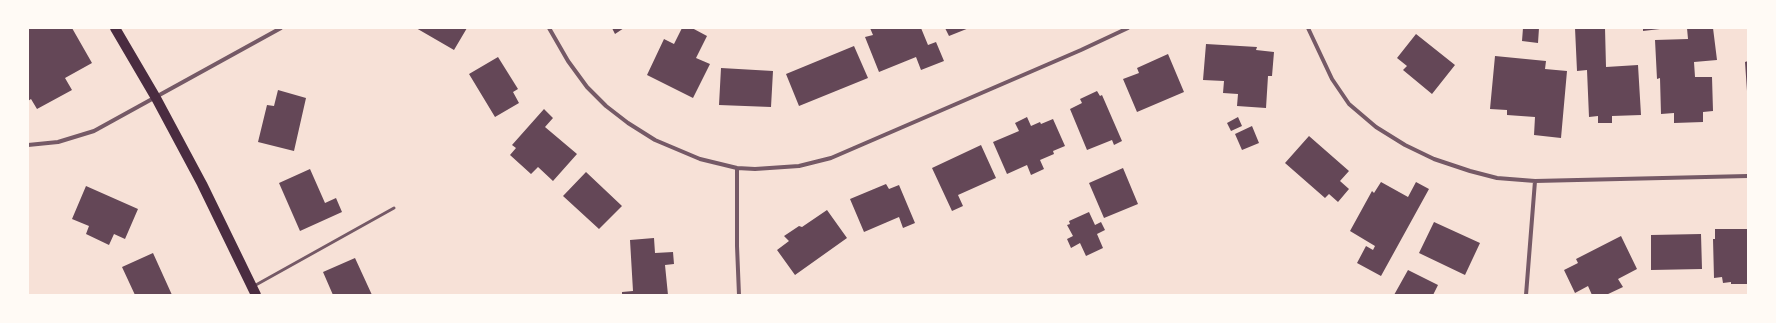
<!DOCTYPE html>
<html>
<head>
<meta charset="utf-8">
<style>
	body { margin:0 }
	#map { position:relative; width:1776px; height:323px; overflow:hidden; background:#f7e1d7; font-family:Signika,sans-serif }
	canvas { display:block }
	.frame { position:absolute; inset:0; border:29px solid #fffaf5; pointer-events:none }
</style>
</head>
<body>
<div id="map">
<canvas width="1776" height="323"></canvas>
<div class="frame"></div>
</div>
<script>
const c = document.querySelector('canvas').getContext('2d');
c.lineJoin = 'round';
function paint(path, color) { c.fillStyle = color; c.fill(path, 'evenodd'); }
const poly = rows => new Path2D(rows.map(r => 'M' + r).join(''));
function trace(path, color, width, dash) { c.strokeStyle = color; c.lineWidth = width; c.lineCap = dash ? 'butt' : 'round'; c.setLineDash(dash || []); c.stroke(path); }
paint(poly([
	[28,28,72,28,92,63,65,78,72,90,37,109,31,99,28,101],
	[416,28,467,28,454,50],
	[612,28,624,28,615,34],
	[682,28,692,28,707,36,696,58,710,64,693,98,647,75,664,39,674,44],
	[870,28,921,28,928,45,936,42,944,61,921,70,916,57,879,72,865,37,873,35],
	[945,28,969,28,949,36],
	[1523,28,1539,28,1538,43,1522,41],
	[1575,28,1605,28,1606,67,1638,65,1641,115,1612,116,1612,123,1598,123,1598,116,1589,117,1587,70,1577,71],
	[1643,28,1660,28,1660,29,1643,31],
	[1687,28,1713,28,1717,60,1694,62,1695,77,1712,77,1713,111,1703,112,1703,122,1674,123,1674,113,1661,114,1660,78,1657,79,1655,40,1688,39],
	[1416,34,1455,65,1432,94,1403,70,1407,66,1397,58],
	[1206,44,1257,47,1256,50,1274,52,1272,76,1268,76,1266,108,1237,106,1238,94,1223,93,1224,81,1203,80],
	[854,46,868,78,799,106,786,74],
	[1168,54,1184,92,1137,112,1123,79,1139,73,1137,68],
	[1495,56,1546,61,1545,69,1567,71,1561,138,1534,135,1535,117,1507,115,1507,110,1490,109],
	[498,57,518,89,513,92,519,103,495,117,469,74],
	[1748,61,1748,91,1747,91,1745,62],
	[721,68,773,71,771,107,719,105],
	[278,90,306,98,294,151,258,142,267,105,274,106],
	[1097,91,1100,96,1102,95,1122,141,1114,145,1112,140,1087,150,1070,109,1082,103,1080,99],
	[544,109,553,118,545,127,577,154,553,181,538,167,531,174,510,155,516,148,512,145],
	[1027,117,1031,126,1040,122,1041,124,1053,119,1065,146,1053,151,1054,154,1040,160,1044,169,1031,175,1027,165,1007,174,993,142,1019,131,1015,123],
	[1238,117,1242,126,1231,131,1227,123],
	[1252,126,1259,143,1242,150,1235,134],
	[1309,136,1349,171,1340,181,1349,189,1338,202,1329,194,1325,198,1285,163],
	[981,145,996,178,958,195,963,206,952,211,932,168],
	[1123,168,1138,204,1104,218,1089,183],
	[310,169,325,203,336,198,342,212,300,231,279,183],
	[586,172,622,206,599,229,563,196],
	[1381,182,1408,197,1416,182,1429,189,1381,276,1357,263,1366,246,1373,250,1375,246,1350,231,1372,191,1374,193],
	[886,184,889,189,899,185,915,223,903,228,899,217,864,232,850,199],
	[86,186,138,209,125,239,114,234,109,245,86,234,89,226,72,219],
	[827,210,847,238,795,275,777,250,789,241,784,236,799,226,802,227],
	[1089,212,1095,225,1101,222,1105,230,1097,234,1103,248,1086,256,1080,243,1071,248,1067,239,1073,236,1067,225,1070,224,1069,221],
	[1434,222,1480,243,1465,275,1419,253],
	[1715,229,1748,229,1748,284,1731,284,1731,282,1723,283,1722,277,1714,278,1713,239,1715,239],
	[1701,234,1702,269,1651,270,1651,235],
	[1621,236,1637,269,1618,279,1623,287,1606,295,1592,295,1588,286,1575,293,1564,270,1578,263,1576,259],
	[654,238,655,253,673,252,674,264,665,265,668,295,622,295,622,292,633,291,630,240],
	[153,253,172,295,135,295,122,267],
	[355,258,372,295,333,295,323,272],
	[1408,270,1438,285,1433,295,1394,295]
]), '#644757');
trace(poly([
	[254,286,394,208]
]), '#755966', 3);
trace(poly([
	[549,28,568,61,587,87,606,106,628,123,655,140,700,159,737,168,755,169,799,166,831,158,1081,50,1128,28],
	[1308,28,1332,79,1349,104,1376,127,1405,145,1434,159,1470,171,1497,178,1535,181,1748,176],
	[28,145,58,142,94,131,281,28],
	[737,168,737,246,739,295],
	[1526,295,1535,181]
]), '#755966', 4);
trace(poly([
	[115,28,156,98,202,184,256,295]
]), '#4a2c40', 10);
</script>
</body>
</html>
